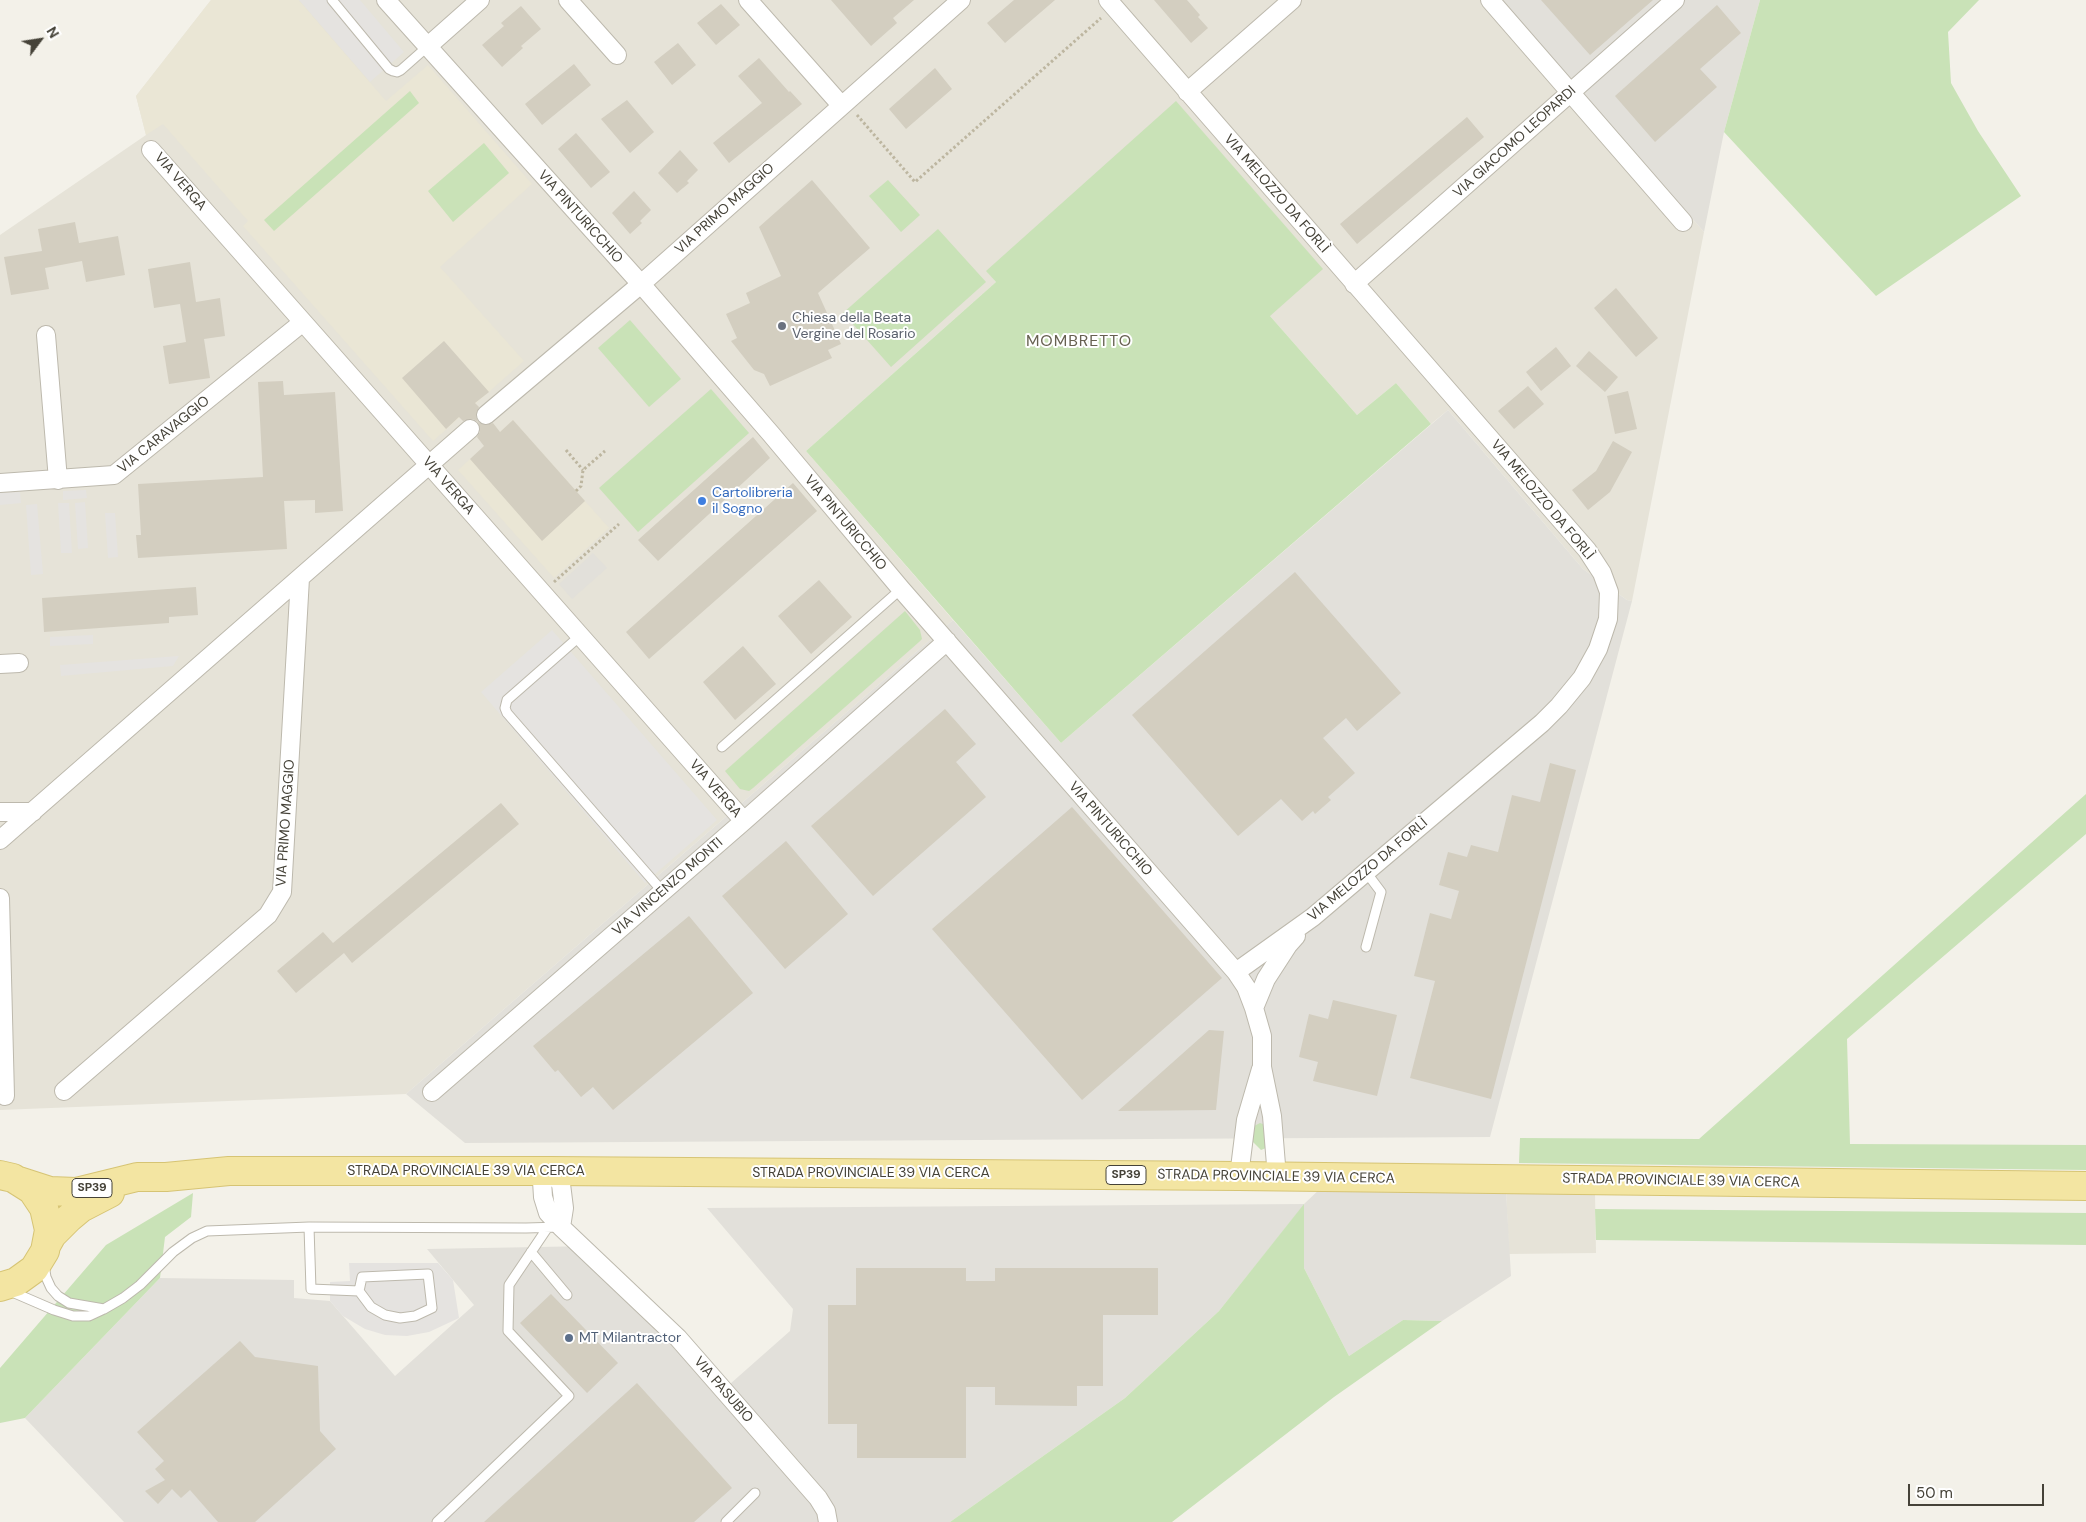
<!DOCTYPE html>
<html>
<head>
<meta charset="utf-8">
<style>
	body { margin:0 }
	#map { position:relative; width:2086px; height:1522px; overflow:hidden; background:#f3f1e9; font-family:"DM Sans",sans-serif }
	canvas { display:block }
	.north { position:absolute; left:15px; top:15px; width:50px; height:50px; -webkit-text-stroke:4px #fff; paint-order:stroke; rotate:59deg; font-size:14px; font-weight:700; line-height:20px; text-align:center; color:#454238 }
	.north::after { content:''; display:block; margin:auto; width:18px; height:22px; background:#454238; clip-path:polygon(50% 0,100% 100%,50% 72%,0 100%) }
	.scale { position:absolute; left:1908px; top:1484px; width:136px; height:22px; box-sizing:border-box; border:2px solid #454238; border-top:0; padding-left:6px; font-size:15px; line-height:18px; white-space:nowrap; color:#454238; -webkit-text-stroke:4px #fff; paint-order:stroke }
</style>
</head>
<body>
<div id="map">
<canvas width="2086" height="1522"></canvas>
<div class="north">N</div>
<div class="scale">50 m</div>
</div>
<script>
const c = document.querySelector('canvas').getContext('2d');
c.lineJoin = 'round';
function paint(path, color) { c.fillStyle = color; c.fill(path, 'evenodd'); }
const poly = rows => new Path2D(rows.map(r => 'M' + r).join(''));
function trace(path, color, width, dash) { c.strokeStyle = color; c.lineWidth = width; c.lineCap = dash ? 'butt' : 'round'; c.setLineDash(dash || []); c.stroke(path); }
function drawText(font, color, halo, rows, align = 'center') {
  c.font = font + ' "DM Sans",sans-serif'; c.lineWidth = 4; c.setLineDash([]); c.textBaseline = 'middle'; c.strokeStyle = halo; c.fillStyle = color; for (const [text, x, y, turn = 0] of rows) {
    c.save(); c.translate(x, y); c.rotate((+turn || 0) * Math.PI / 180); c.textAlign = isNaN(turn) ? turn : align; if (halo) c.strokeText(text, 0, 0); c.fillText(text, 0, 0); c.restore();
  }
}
paint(poly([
	[211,0,1502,0,1704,232,1632,601,1627,600,1583,569,1448,410,1431,424,1396,383,1357,415,1270,316,987,271,996,282,806,451,953,620,406,1094,0,1110,0,235,146,135,136,96],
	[1506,1191,1595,1193,1596,1253,1509,1254]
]), '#e6e3d8');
paint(poly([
	[1502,0,1760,0,1724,132,1704,232],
	[1448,410,1583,569,1627,600,1632,601,1490,1137,465,1143,406,1094,953,620,1061,743],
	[593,553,607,568,572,599,559,584],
	[1322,1187,1506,1191,1511,1276,1442,1321,1403,1320,1349,1356,1304,1268,1304,1205,1219,1311,1125,1398,950,1522,124,1522,25,1418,160,1278,294,1280,294,1298,330,1301,395,1376,474,1305,427,1249,593,1246,730,1384,790,1331,793,1309,707,1208,1304,1204]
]), '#e2e0da');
paint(poly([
	[211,0,299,0,386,101,428,65,532,184,440,267,524,361,433,441,243,226,248,221,163,124,146,135,136,96],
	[513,420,609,528,554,578,458,470]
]), '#eae6d5');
paint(poly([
	[1760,0,1979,0,1948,32,1951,83,1978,131,2021,196,1876,296,1724,132],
	[410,91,419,103,274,231,264,220],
	[1176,101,1323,269,1270,316,1357,415,1396,383,1431,424,1061,743,806,451,996,282,986,271],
	[484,143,509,173,453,222,428,191],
	[888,180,920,215,901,232,869,196],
	[938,229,986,282,891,367,843,313],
	[630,320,681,379,649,407,598,348],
	[711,389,749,433,638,532,599,488],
	[905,611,920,630,922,639,919,642,753,788,749,791,740,789,725,771],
	[2086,794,2086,834,1847,1039,1850,1144,2086,1145,2086,1170,1519,1163,1520,1138,1699,1139],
	[1260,1123,1265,1125,1266,1148,1261,1150,1253,1142,1252,1135,1254,1126],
	[193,1193,191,1217,165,1237,160,1278,25,1418,0,1423,0,1368,106,1245],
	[1304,1204,1304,1268,1349,1356,1403,1320,1442,1321,1334,1397,1172,1522,950,1522,1125,1398,1219,1311],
	[1595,1209,2086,1213,2086,1245,1596,1240]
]), '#c9e2b7');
paint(poly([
	[299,0,360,0,404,52,370,82],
	[86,490,87,498,63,500,63,491],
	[20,492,21,503,0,505,0,493],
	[85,502,88,548,78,549,75,503],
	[58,503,69,503,72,553,61,553],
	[37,504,43,574,31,575,26,505],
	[105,513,115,513,118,557,108,558],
	[552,630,717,820,645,883,481,692],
	[93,635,93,644,50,646,50,637],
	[179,656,173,666,61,676,60,665],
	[349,1263,438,1263,453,1280,459,1318,429,1332,407,1336,385,1335,365,1329,343,1316,330,1301,330,1282,350,1281]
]), '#e5e3e0');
paint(poly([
	[831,0,914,0,893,18,897,23,871,46],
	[1014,0,1055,0,1005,43,987,23],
	[1154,0,1187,0,1200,15,1198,17,1208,28,1191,43],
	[1541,0,1653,0,1590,55],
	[721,4,740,25,716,45,697,23],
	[1717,5,1741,33,1700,69,1717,87,1655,142,1615,96],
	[521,6,541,29,521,46,523,48,502,67,482,45,504,26,501,23],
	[678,43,696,65,672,85,654,62],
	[759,58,789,92,790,91,802,104,729,163,713,143,762,103,738,76],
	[574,64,591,85,542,125,525,104],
	[935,68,952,89,906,129,889,109],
	[627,100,654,132,630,153,601,119],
	[1467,117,1484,137,1357,244,1340,224],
	[576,133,610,172,591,188,558,149],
	[680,150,698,170,687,181,689,183,677,193,658,173],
	[812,180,870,248,818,293,841,344,828,350,832,358,770,386,764,374,754,370,731,341,737,338,726,314,750,303,746,293,781,276,759,227],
	[634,191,651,210,640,221,642,223,630,234,612,213],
	[75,222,79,243,118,236,125,275,86,282,82,261,45,268,49,289,11,295,4,257,42,251,38,229],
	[190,262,196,302,220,298,225,336,204,339,210,378,169,384,163,346,186,342,180,304,154,308,148,269],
	[1616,288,1658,338,1636,357,1594,308],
	[444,341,489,392,475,403,479,407,476,416,478,422,487,425,493,423,500,432,513,420,585,501,542,541,470,459,484,446,477,437,480,432,478,422,473,419,463,421,459,417,446,429,402,378],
	[1556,347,1571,366,1541,391,1526,372],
	[1589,351,1618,377,1605,392,1576,366],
	[283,381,284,395,335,392,343,511,315,513,315,500,284,501,287,549,138,558,136,535,141,535,138,484,263,477,258,382],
	[1528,386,1544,404,1514,429,1498,411],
	[1628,391,1637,429,1615,434,1607,396],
	[753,437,770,458,658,561,638,540],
	[1613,441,1632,452,1610,492,1588,510,1572,490,1596,471],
	[793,483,817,511,649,659,626,632],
	[1295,572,1401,693,1357,731,1346,718,1323,738,1355,773,1328,797,1331,800,1315,814,1313,811,1302,821,1281,799,1238,836,1132,715],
	[819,580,852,617,811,654,778,616],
	[196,587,198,615,169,617,169,623,44,632,42,598],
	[743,646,776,684,735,720,703,682],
	[945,709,976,744,956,762,986,797,873,896,811,826],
	[1550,763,1576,770,1491,1099,1410,1078,1435,981,1414,976,1430,913,1451,919,1459,891,1439,885,1448,852,1467,857,1471,845,1498,852,1512,795,1540,802],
	[501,803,519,824,352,963,344,953,296,993,277,971,323,932,333,943],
	[1072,807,1222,978,1082,1100,932,929],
	[786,841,848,914,785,969,722,896],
	[689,916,753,993,613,1110,593,1087,581,1097,558,1070,555,1072,533,1046],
	[1333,1000,1397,1015,1377,1096,1313,1081,1318,1062,1299,1057,1309,1014,1328,1019],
	[1209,1030,1224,1031,1216,1110,1118,1111],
	[856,1268,966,1268,966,1281,995,1281,995,1268,1158,1268,1158,1315,1103,1315,1103,1386,1077,1386,1077,1406,995,1405,995,1387,966,1387,966,1458,857,1458,857,1424,828,1424,828,1305,856,1305],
	[551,1294,618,1363,587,1393,520,1323],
	[240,1341,255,1357,318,1366,320,1431,336,1449,255,1522,218,1522,190,1490,181,1498,172,1489,158,1504,145,1491,165,1480,155,1469,164,1461,137,1432],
	[637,1383,732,1488,694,1522,484,1522]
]), '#d3cec0');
const lane = poly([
	[332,0,389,69,393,71,397,72,401,70,427,47],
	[580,636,507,700,505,708,507,713,663,892],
	[722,747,901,589],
	[1366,872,1381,892,1366,947],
	[309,1227,311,1289,359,1291,362,1277,428,1274,432,1308,415,1316,400,1318,385,1315,371,1307,359,1291],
	[531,1252,567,1295],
	[10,1291,54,1310,73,1316,89,1316,104,1309,69,1303,58,1296,51,1288,46,1277,44,1265],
	[104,1309,123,1298,140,1285,173,1252,192,1238,207,1231,309,1227,526,1228,561,1227],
	[437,1522,569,1396,508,1331,509,1285,548,1227],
	[726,1522,755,1493]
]);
const street = poly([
	[386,0,641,284,771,434,901,589,1236,972,1246,987,1254,1008,1262,1036,1262,1067,1272,1116,1277,1177],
	[568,0,617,55],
	[748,0,841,105],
	[1108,0,1587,550,1602,573,1609,592,1608,619,1598,649,1582,678,1559,706,1542,723,1313,917,1236,972],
	[1490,0,1683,222],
	[427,47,480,0],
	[1187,92,1292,0],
	[151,150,744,821],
	[1354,284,1675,0],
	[46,335,58,480],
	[486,415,641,284,961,0],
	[0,483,114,475,303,322],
	[0,664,19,663],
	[0,812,33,812],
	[0,840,470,429],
	[0,898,5,1096],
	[1254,1008,1266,979,1288,945,1296,936],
	[64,1091,268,915,282,892,300,578],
	[432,1092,744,821,947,641],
	[1239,1176,1246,1120,1261,1069],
	[561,1227,564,1208,561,1184,551,1171,542,1181,543,1197,548,1213,561,1227,678,1338,818,1498,826,1511,828,1522]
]);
const primary = poly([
	[0,1175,13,1178,32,1190,44,1208,49,1230,45,1251,34,1269,16,1282,0,1287],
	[19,1181,50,1191,76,1192,137,1177,166,1177,229,1171,551,1171,1239,1176,2086,1186],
	[47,1244,52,1235,69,1218,81,1208,110,1193]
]);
trace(lane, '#bdb9ad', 11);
trace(street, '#bdb9ad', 20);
trace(primary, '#d6c474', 30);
trace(poly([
	[857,115,915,182,1101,18],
	[566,450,583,470],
	[576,491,581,486,583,470,605,451],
	[554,582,619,524]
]), '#bdb6a0', 3, [2.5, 2.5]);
trace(lane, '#fff', 9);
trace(street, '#fff', 18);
trace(primary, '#f3e5a2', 28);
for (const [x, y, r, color] of [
	[782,326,5,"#6b7280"],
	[702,501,5,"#3f7fe0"],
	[569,1338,5,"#5c6f8a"]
]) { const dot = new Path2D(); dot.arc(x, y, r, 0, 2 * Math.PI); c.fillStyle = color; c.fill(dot); trace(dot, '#fff', 2); }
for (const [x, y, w] of [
	[1126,1175,40],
	[92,1188,40]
]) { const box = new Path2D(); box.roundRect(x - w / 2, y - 9.5, w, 19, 4); c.fillStyle = '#fff'; c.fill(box); trace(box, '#454238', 1); }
drawText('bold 12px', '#454238', null, [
	["SP39",1126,1175],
	["SP39",92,1188]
]);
drawText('14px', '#454238', '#fff', [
	["VIA GIACOMO LEOPARDI",1515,142,-42],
	["VIA VERGA",180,182,49],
	["VIA MELOZZO DA FORLÌ",1276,194,49],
	["VIA PRIMO MAGGIO",725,209,-42],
	["VIA PINTURICCHIO",580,217,48],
	["VIA CARAVAGGIO",164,435,-39],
	["VIA VERGA",448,486,49],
	["VIA MELOZZO DA FORLÌ",1542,500,50],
	["VIA PINTURICCHIO",845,523,50],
	["VIA VERGA",715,789,49],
	["VIA PRIMO MAGGIO",286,823,-86],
	["VIA PINTURICCHIO",1110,829,49],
	["VIA MELOZZO DA FORLÌ",1368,870,-40],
	["VIA VINCENZO MONTI",668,887,-41],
	["STRADA PROVINCIALE 39 VIA CERCA",466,1171],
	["STRADA PROVINCIALE 39 VIA CERCA",871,1173],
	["STRADA PROVINCIALE 39 VIA CERCA",1276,1177,1],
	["STRADA PROVINCIALE 39 VIA CERCA",1681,1181,1],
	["VIA PASUBIO",723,1390,49]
]);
drawText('14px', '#5b616d', '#fff', [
	["Chiesa della Beata",792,318],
	["Vergine del Rosario",792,334]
], 'left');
drawText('14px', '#366cbe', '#fff', [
	["Cartolibreria",712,493],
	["il Sogno",712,509]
], 'left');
drawText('14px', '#4e5e75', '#fff', [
	["MT Milantractor",579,1338]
], 'left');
c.letterSpacing = '1px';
drawText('16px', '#676151', '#fff', [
	["MOMBRETTO",1079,342]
]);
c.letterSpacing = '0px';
</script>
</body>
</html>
